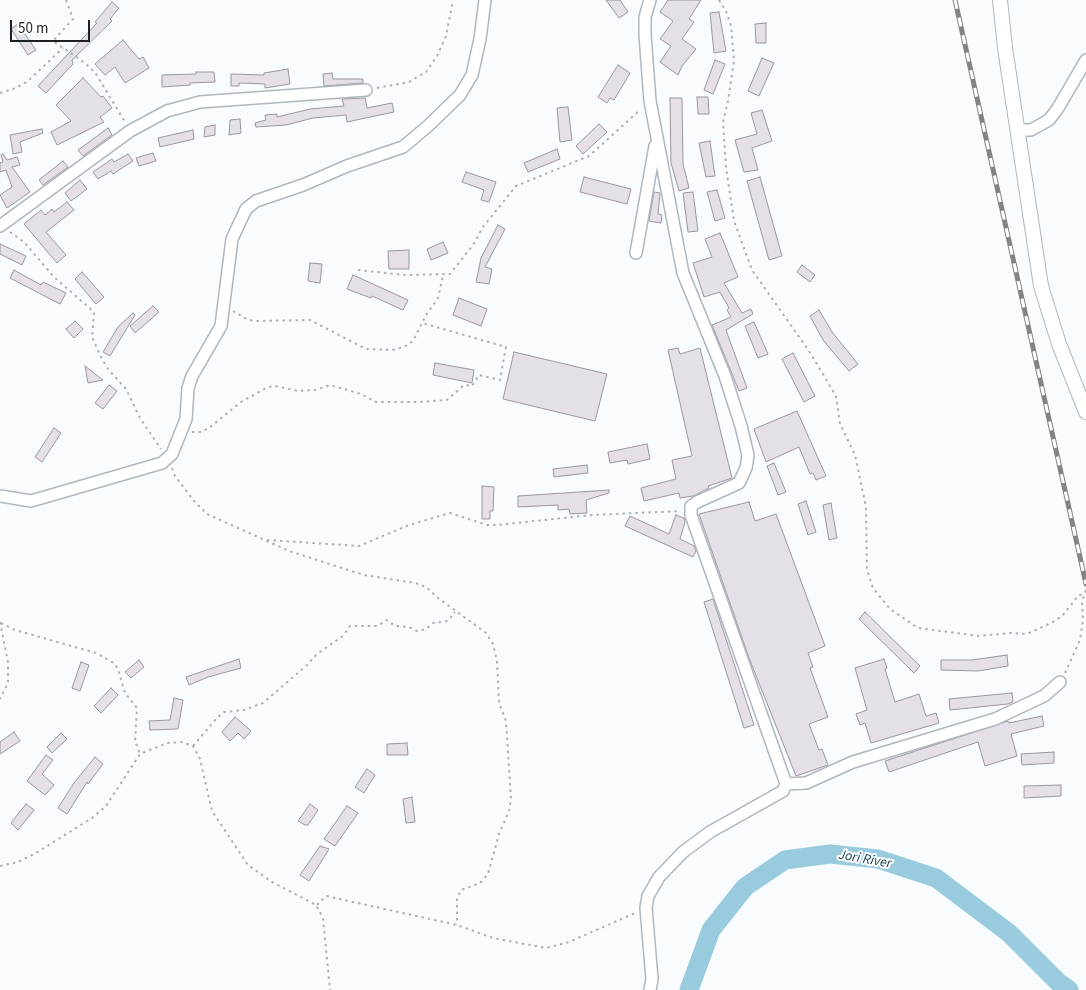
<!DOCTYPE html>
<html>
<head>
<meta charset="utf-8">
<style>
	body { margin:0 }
	#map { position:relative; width:1086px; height:990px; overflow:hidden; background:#f9fcff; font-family:"Source Sans 3",sans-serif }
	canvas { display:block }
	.scale { position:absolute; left:10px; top:20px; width:80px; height:22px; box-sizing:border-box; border:2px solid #1d2023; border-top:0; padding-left:6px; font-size:15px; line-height:18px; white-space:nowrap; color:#1d2023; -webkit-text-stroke:4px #fff; paint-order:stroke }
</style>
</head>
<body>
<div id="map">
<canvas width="1086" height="990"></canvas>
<div class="scale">50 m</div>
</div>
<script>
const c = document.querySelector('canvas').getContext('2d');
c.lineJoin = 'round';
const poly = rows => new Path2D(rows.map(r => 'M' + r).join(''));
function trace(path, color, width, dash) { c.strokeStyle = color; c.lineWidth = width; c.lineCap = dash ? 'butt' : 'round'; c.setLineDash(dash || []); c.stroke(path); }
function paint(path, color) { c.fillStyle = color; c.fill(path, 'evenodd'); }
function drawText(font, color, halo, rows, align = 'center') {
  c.font = font + ' "Source Sans 3",sans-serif'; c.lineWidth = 4; c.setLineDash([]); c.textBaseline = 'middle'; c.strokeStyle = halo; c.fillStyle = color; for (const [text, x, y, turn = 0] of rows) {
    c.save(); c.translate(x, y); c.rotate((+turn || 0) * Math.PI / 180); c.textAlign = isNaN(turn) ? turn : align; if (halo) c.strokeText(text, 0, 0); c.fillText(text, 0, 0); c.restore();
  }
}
trace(poly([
	[689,990,711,930,745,887,785,860,830,854,878,859,936,878,1009,933,1058,982,1069,990]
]), '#97cbdd', 19);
const building = poly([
	[606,0,620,0,628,12,619,18,606,0],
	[668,0,701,0,689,19,694,22,682,39,696,49,682,66,678,75,660,62,671,46,660,39,673,21,660,12,668,0],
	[112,2,119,8,110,19,112,21,72,60,73,64,46,93,38,86,97,23,95,22,112,2],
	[719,12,726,51,714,53,710,13,719,12],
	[766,23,766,43,756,43,755,24,766,23],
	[18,24,36,50,28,55,11,29,18,24],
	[123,40,139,59,143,57,149,68,125,83,115,67,105,75,95,64,123,40],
	[762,58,774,63,759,96,748,91,762,58],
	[715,60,725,64,713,94,704,90,715,60],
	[618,65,630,73,614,100,610,98,607,103,598,97,618,65],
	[288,69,290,84,265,88,265,84,239,83,239,86,231,86,231,74,264,75,264,73,288,69],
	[196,72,214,72,215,82,190,83,190,85,162,87,162,75,196,74,196,72],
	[332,73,333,79,363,79,363,83,324,86,323,74,332,73],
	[83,78,101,97,103,96,112,108,100,117,104,122,57,145,51,132,71,121,56,105,83,78],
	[697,97,708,97,709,114,698,114,697,97],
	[365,98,367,108,392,103,394,112,347,122,346,115,313,118,286,125,256,127,255,123,266,120,265,115,277,114,277,117,310,109,344,106,342,99,365,98],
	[670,98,682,98,683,164,689,188,679,191,671,163,670,98],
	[568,107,572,140,560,142,557,108,568,107],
	[762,110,772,141,752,148,758,170,744,172,735,140,757,134,751,113,762,110],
	[240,119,241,133,229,135,230,120,240,119],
	[599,124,607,132,583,154,576,146,599,124],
	[215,125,215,135,204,137,205,127,215,125],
	[108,128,112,135,83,156,78,150,108,128],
	[42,129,43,133,20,142,22,152,13,154,10,135,42,129],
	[193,130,194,139,160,147,158,138,193,130],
	[710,141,715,176,706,177,699,143,710,141],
	[557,149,560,159,528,172,524,163,557,149],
	[153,153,156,161,139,166,136,158,153,153],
	[3,154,7,160,17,157,20,165,12,167,30,192,7,208,0,195,12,187,6,170,0,172,0,163,3,162,1,155,3,154],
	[128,154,133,161,113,174,111,171,98,179,93,172,112,159,114,162,128,154],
	[63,161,68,167,43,185,39,180,63,161],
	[466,172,496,182,489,202,481,200,484,190,462,182,466,172],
	[584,177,631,189,627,204,580,192,584,177],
	[760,177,782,256,769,260,747,181,760,177],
	[80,180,87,189,71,201,65,193,80,180],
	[717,190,725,218,715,221,707,192,717,190],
	[654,192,660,193,658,214,662,215,661,223,649,221,654,192],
	[693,192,698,231,688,232,683,193,693,192],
	[67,202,74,210,46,232,66,255,57,263,24,224,41,210,45,215,52,209,54,212,67,202],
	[498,225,505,229,485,267,492,269,489,284,476,282,481,258,498,225],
	[720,233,738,277,724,283,742,313,751,309,753,314,726,330,747,388,739,391,712,325,731,317,727,310,729,308,720,292,704,297,693,263,712,257,705,239,720,233],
	[443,242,448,253,431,260,427,249,443,242],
	[0,244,26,256,22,265,0,254,0,244],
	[409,250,409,269,389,269,388,251,409,250],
	[310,263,322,264,320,283,308,281,310,263],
	[802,265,815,275,810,282,797,272,802,265],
	[14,270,41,285,43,282,66,293,60,304,10,278,14,270],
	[82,272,104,297,96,304,75,279,82,272],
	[353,275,408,300,403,310,372,296,371,298,347,289,353,275],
	[459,298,487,309,481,326,453,315,459,298],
	[153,306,159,312,135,333,130,326,153,306],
	[819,310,832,332,858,364,849,371,823,340,810,316,819,310],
	[133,313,135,315,110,356,103,352,118,327,133,313],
	[75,321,83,329,74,338,66,329,75,321],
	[754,322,768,354,758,358,745,326,754,322],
	[678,348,680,354,700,348,732,478,708,486,709,488,693,496,680,498,679,493,644,501,641,488,676,479,672,460,692,456,668,350,678,348],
	[514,352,607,374,595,421,503,399,514,352],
	[793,353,815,396,804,402,782,359,793,353],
	[435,363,474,370,472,383,433,375,435,363],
	[85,366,103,380,88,383,85,366],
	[109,385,117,391,103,409,95,403,109,385],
	[797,411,826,476,816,480,813,473,810,474,799,447,766,462,754,429,797,411],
	[54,428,61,433,42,462,35,457,54,428],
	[647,444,650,459,628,464,627,460,610,463,608,452,647,444],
	[774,463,786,492,778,495,767,466,774,463],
	[587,465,588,473,554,477,553,469,587,465],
	[482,486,494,487,493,511,490,511,490,519,482,519,482,486],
	[609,490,609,493,586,500,587,513,570,514,569,509,558,510,558,505,518,507,518,496,609,490],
	[806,501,816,532,808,535,798,504,806,501],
	[749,502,755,521,776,514,825,646,808,653,813,667,810,668,828,717,809,724,819,750,822,749,828,765,796,776,749,658,699,514,749,502],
	[831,503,837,538,829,540,823,505,831,503],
	[676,515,684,518,685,522,680,539,694,546,696,551,693,557,625,526,630,516,669,534,676,515],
	[713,599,754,725,744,728,704,602,713,599],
	[865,612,920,666,914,673,859,619,865,612],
	[1007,655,1008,666,978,671,941,670,941,660,972,660,1007,655],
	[239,659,241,668,208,677,189,685,186,677,239,659],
	[884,659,887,668,885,669,895,702,919,694,926,716,936,713,939,723,871,743,865,723,860,725,856,714,867,710,855,668,884,659],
	[139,660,144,667,131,678,125,672,139,660],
	[81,662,89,665,80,691,72,688,81,662],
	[111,688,118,695,101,713,94,706,111,688],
	[1012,693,1013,702,1008,704,950,710,949,699,1012,693],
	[174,698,183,700,178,729,150,730,149,721,170,720,174,698],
	[1042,716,1044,726,1011,734,1017,756,985,766,978,742,889,772,885,761,1008,721,1009,723,1042,716],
	[235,717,251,731,244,739,238,733,230,741,222,732,235,717],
	[14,732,20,741,0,754,0,742,14,732],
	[61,733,67,739,52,753,47,747,61,733],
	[407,743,408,755,387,755,387,744,407,743],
	[1054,752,1054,763,1022,765,1021,754,1054,752],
	[46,755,53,760,42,774,54,785,45,795,27,781,46,755],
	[95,757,103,764,88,784,87,782,67,814,58,808,74,783,95,757],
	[367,769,375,775,364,793,355,787,367,769],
	[1061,785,1061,796,1024,798,1024,786,1061,785],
	[412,797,415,822,406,823,403,799,412,797],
	[26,804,34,810,18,830,11,823,26,804],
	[310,804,318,810,308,825,305,825,298,821,310,804],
	[347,806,358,813,335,846,324,839,347,806],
	[320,846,329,849,309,881,300,875,320,846]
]);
paint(building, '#e5dfe8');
trace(building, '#9b969e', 1);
const minor = poly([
	[650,0,645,17,645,35,650,101,683,273,725,376,741,426,748,455,746,468,739,483,697,502,691,506,691,515,786,784,783,791,710,832,683,852,659,877,648,896,646,908,652,979,650,990],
	[1017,130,1031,130,1049,120,1058,108,1086,60],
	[0,226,130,131,167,111,200,102,366,90],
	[636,253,655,146],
	[0,496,31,501,162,463,172,454,186,419,188,388,192,376,221,326,232,239,246,209,256,201,303,185,347,166,403,147,428,126,460,95,472,75,480,39,485,0],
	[786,784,806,783,853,762,995,719,1044,696,1060,682]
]);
const major = poly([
	[1000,0,1005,48,1041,286,1059,344,1086,412]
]);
trace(minor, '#afb7be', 14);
trace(major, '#afb7be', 16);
trace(poly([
	[66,0,73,19,53,41,85,63,96,74,125,122],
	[719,0,726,11,731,26,734,61,728,101,723,122,726,167,734,221,752,270,809,351,836,396,840,424,855,455,866,507,867,570,873,588,890,609,918,628,979,636,1011,633,1027,634,1053,622,1062,616,1079,595,1084,595],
	[377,88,409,82,426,72,437,56,446,36,453,0],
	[0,93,16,88,28,81,63,48],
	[10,232,24,242,54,277,94,312,92,337,102,359,108,369,126,389,140,418,161,449],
	[358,270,405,275,450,274,473,245,483,227,516,186,589,156,640,110],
	[233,311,248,320,257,321,310,320,366,349,392,350,404,347,413,341,426,315,438,298,443,276],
	[192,432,201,432,209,428,241,402,268,387,275,386,298,391,315,390,330,385,361,394,376,402,418,402,447,400,464,385,472,386,479,375,500,380,506,347,422,323],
	[172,468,175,476,194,501,207,514,289,551,364,575,415,583,426,587,438,598,486,633,493,644,497,661,499,703,506,721,511,799,509,811,499,834,488,874,480,883,461,890,457,899,457,925],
	[267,540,359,546,409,525,450,513,487,525,497,525,592,515,681,511],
	[0,622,8,662,8,683,0,699],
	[1,623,15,630,96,653,114,663,118,669,125,693,137,708,135,741,140,754],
	[1065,673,1080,640,1083,620,1082,601,1086,590],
	[193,746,216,719,224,712,244,710,263,703,307,665,317,654,343,636,350,626,377,626,387,620,395,626,409,627,417,631,426,629,433,623,448,621,455,612],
	[0,866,18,862,36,853,92,818,106,806,140,754,167,743,182,742,193,746,200,759,212,811,248,865,272,882,316,905,323,918,330,990],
	[317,905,326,896,457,925,493,938,546,948,569,942,635,913]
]), '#aeb1b4', 2, [2.5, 4]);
trace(minor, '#fff', 11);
trace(major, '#fff', 14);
const rail = poly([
	[955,0,1086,584]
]);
trace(rail, '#818487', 5);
trace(rail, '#fff', 3, [9]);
drawText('italic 14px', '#1a4754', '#fff', [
	["Jori River",865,860,10]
]);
</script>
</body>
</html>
